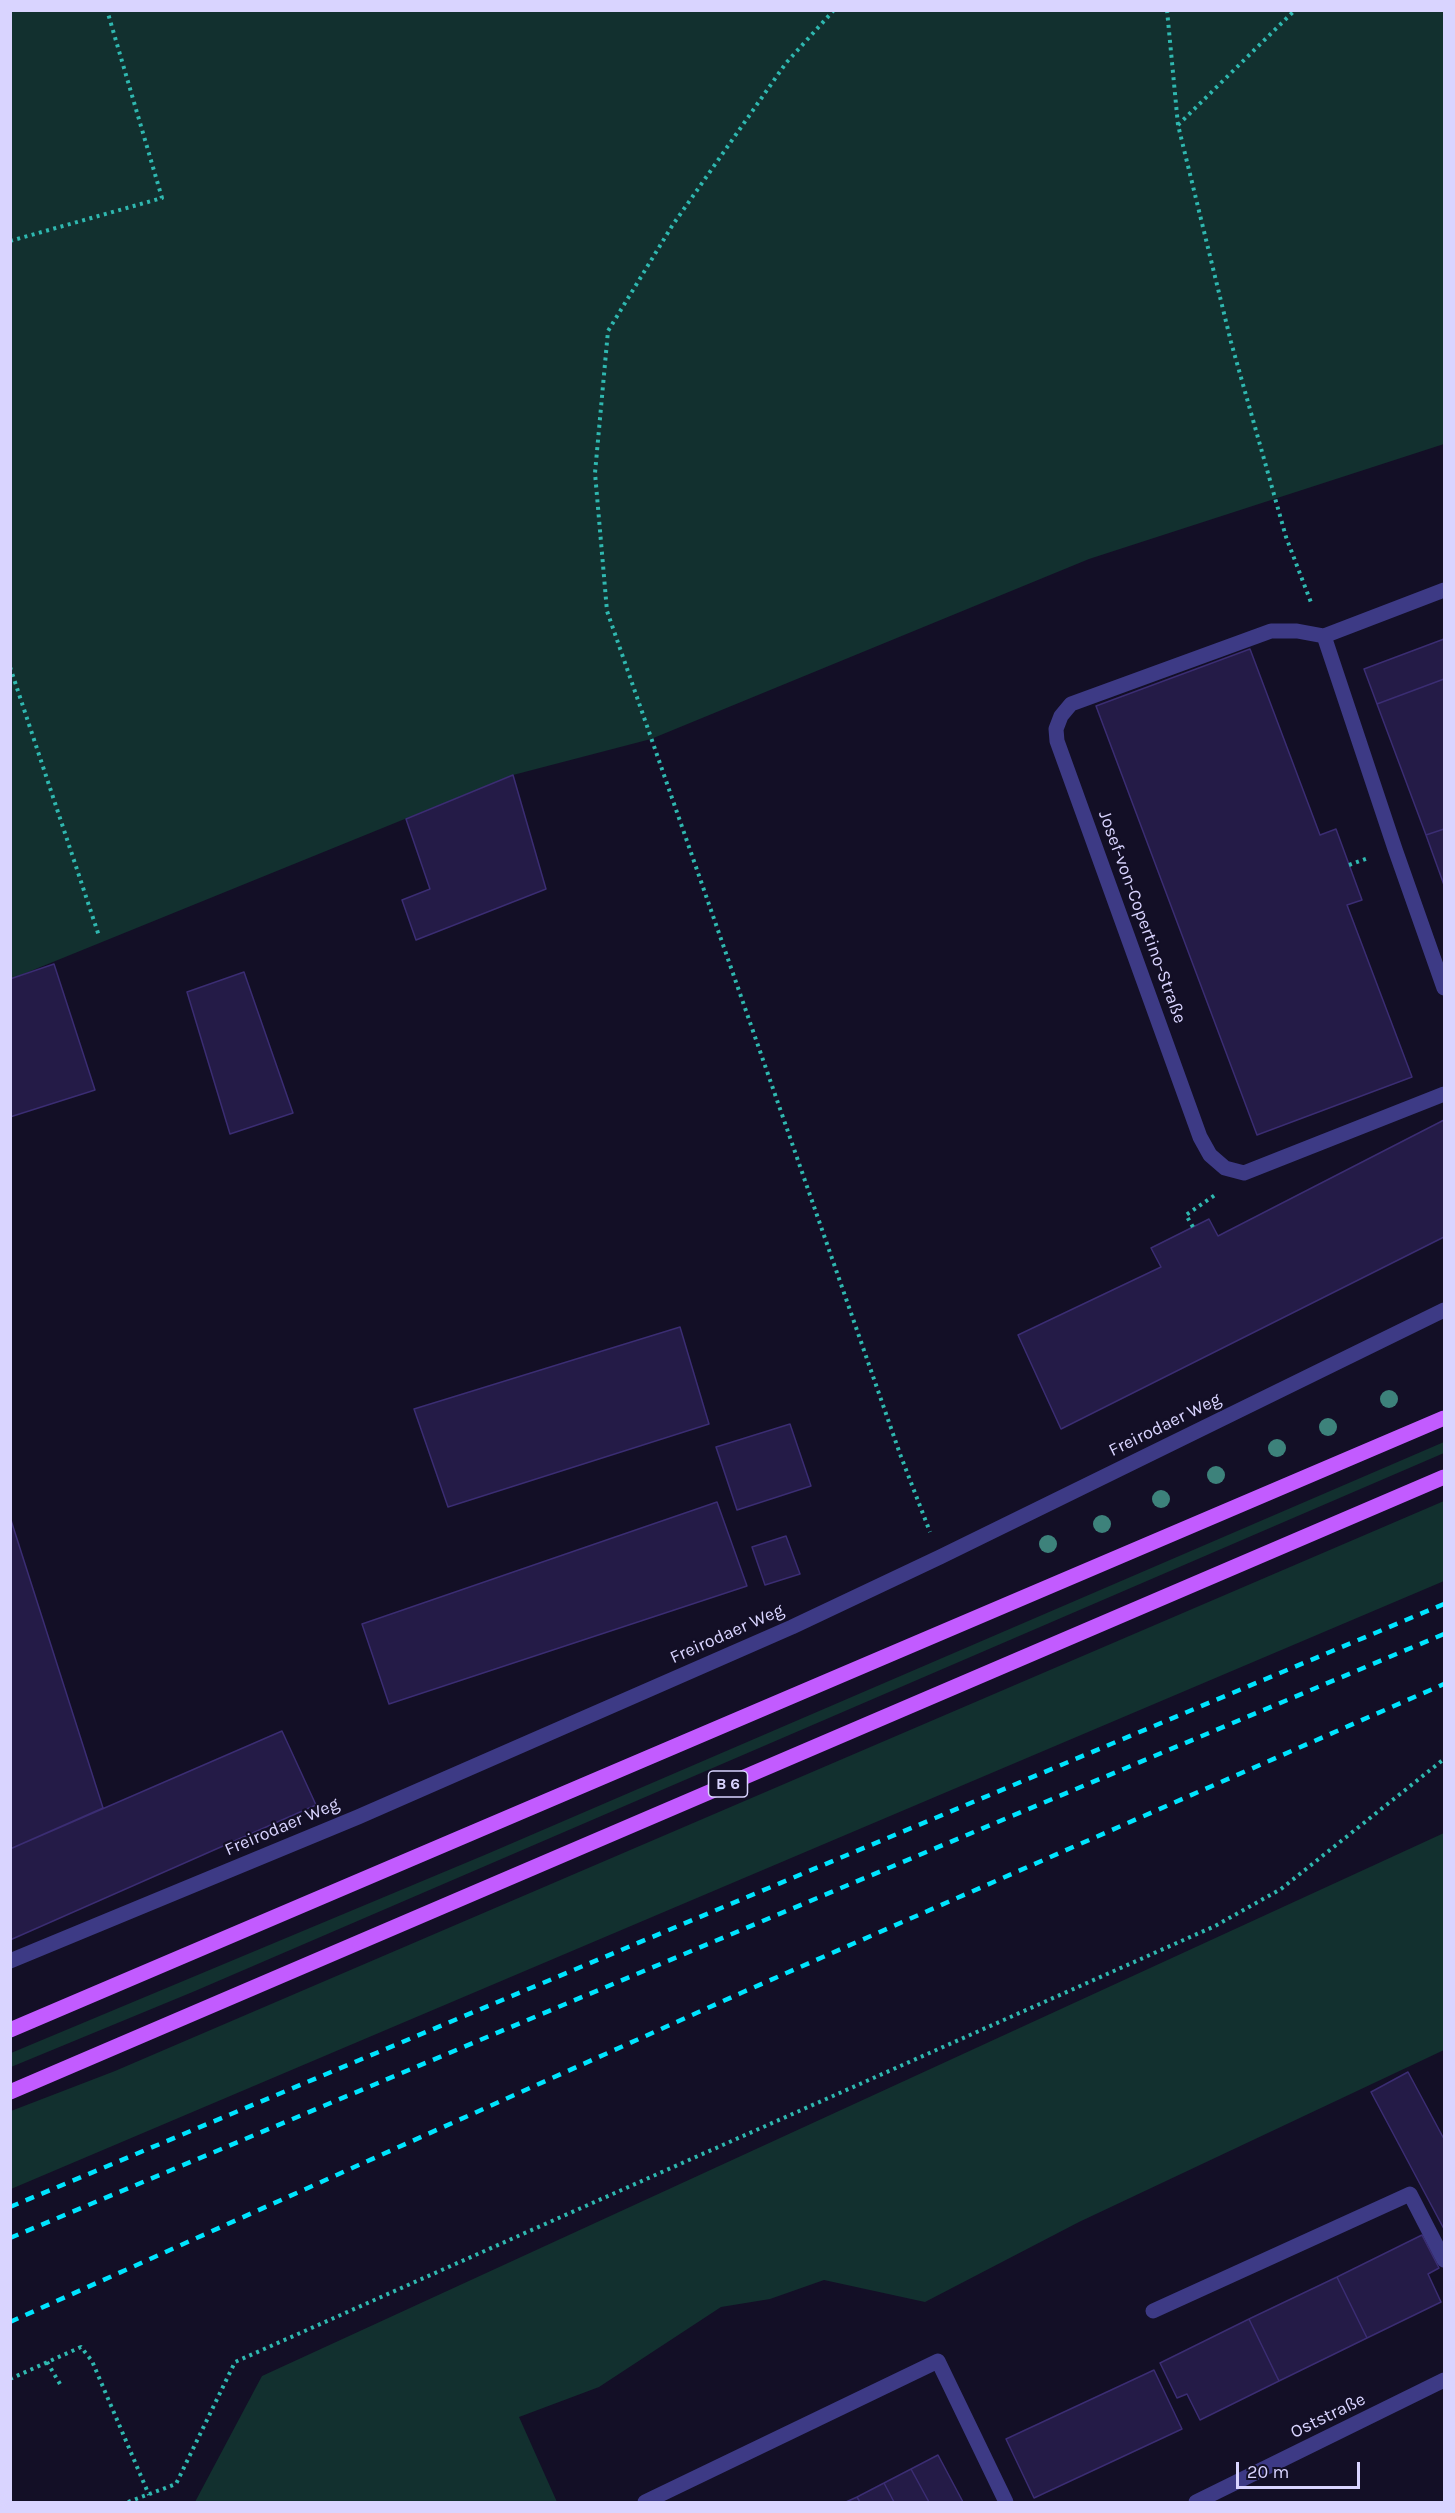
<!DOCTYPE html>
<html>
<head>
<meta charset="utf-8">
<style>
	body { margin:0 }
	#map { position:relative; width:1455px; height:2513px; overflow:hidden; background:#130f26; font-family:Karla,sans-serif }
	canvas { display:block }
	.frame { position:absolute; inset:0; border:12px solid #d9d4ff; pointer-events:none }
	.scale { position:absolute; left:1236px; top:2462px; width:124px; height:27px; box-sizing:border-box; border:3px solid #d9d4ff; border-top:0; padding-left:8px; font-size:18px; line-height:21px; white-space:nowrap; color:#d9d4ff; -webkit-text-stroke:4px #130f26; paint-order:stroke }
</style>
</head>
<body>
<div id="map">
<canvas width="1455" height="2513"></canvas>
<div class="frame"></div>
<div class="scale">20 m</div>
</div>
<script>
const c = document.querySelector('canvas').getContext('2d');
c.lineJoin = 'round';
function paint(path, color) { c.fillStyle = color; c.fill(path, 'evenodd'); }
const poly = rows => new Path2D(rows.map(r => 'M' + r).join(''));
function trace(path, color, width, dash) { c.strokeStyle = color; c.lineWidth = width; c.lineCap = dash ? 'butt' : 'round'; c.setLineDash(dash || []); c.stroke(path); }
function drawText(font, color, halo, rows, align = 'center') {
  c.font = font + ' Karla,sans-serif'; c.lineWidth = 4.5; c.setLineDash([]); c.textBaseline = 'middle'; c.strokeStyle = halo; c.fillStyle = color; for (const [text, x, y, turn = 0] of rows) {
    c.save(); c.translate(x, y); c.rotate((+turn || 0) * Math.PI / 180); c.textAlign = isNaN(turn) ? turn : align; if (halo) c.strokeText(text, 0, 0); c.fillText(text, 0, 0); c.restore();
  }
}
paint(poly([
	[10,11,1444,11,1444,444,1089,559,651,739,513,775,11,979],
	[1444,1442,1444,1453,195,1991,11,2067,11,2053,487,1854],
	[1444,1501,1444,1581,11,2189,11,2111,115,2071],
	[1444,1833,1444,2050,1079,2222,925,2302,824,2280,770,2299,721,2307,599,2387,519,2417,557,2502,195,2502,262,2376]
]), '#12302f');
const building = poly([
	[1444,639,1444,679,1377,704,1364,669,1444,639],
	[1250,649,1320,835,1336,829,1362,900,1347,905,1412,1077,1257,1135,1096,706,1250,649],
	[1444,679,1444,829,1426,835,1377,704,1444,679],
	[513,775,546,889,416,940,402,900,430,889,406,819,513,775],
	[1444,829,1444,885,1426,835,1444,829],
	[54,964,95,1090,10,1117,10,979,54,964],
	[244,972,293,1113,230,1134,187,992,244,972],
	[1444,1120,1444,1237,1061,1429,1018,1335,1161,1267,1151,1248,1209,1219,1218,1236,1444,1120],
	[680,1327,709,1424,448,1507,414,1409,680,1327],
	[790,1424,811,1486,737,1510,716,1447,790,1424],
	[717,1502,747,1586,389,1704,362,1624,717,1502],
	[10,1517,103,1808,10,1849,10,1517],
	[786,1536,800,1574,765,1585,752,1547,786,1536],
	[282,1731,316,1805,10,1940,10,1849,282,1731],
	[1408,2072,1444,2139,1444,2229,1371,2092,1408,2072],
	[1422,2235,1439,2268,1428,2274,1441,2302,1367,2338,1337,2277,1422,2235],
	[1337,2277,1367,2338,1279,2381,1249,2319,1337,2277],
	[1249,2319,1279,2381,1200,2420,1187,2394,1177,2398,1160,2363,1249,2319],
	[1154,2370,1182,2429,1034,2498,1006,2439,1154,2370],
	[938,2455,963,2502,929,2502,911,2469,938,2455],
	[911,2469,929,2502,894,2502,884,2483,911,2469],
	[884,2483,894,2502,860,2502,857,2497,884,2483],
	[857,2497,860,2502,846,2502,857,2497]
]);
paint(building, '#241b47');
trace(building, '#3b2d73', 1.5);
trace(poly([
	[834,10,786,63,672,226,608,331,595,473,607,611,900,1454,930,1532],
	[1167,10,1178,125,1231,342,1286,537,1312,605],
	[1178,125,1295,10],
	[10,241,162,198,107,10],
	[10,667,99,936],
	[1349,865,1368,858],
	[1193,1227,1186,1215,1215,1195],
	[47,2362,60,2384],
	[10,2379,81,2347,92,2361,149,2495],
	[128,2502,176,2484,235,2362,1215,1926,1281,1889,1444,1759]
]), '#2fb8b0', 4, [3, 4.5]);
trace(poly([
	[1153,2311,1410,2194,1444,2260],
	[645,2502,938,2361,1006,2502]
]), '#3d3a85', 15);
trace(poly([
	[1444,590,1324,636,1297,631,1271,631,1071,704,1061,716,1056,729,1057,741,1200,1137,1210,1155,1225,1168,1244,1173,1444,1094],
	[1324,636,1395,849,1444,988],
	[10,1961,358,1817,792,1627,940,1557,1444,1310],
	[1196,2502,1444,2380]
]), '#3d3a85', 15);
trace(poly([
	[10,2030,1444,1418],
	[10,2092,1444,1477]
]), '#c25bff', 15);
trace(poly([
	[10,2207,1444,1604],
	[10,2238,1444,1634],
	[10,2322,741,1993,1444,1684]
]), '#00e5ff', 4.5, [9, 8]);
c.fillStyle = '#3d827b';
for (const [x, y] of [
	[1389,1399],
	[1328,1427],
	[1277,1448],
	[1216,1475],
	[1161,1499],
	[1102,1524],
	[1048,1544]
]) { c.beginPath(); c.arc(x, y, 9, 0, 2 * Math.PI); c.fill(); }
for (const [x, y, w] of [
	[728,1784,39]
]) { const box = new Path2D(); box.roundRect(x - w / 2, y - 13, w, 26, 4.5); c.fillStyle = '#130f26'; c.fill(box); trace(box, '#d9d4ff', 1.5); }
drawText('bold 16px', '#d9d4ff', null, [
	["B 6",728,1784]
]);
drawText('18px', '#d9d4ff', '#130f26', [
	["Josef-von-Copertino-Straße",1142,917,70],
	["Freirodaer Weg",1165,1425,-26],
	["Freirodaer Weg",727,1634,-24],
	["Freirodaer Weg",282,1827,-23],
	["Oststraße",1328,2416,-26]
]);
</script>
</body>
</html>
